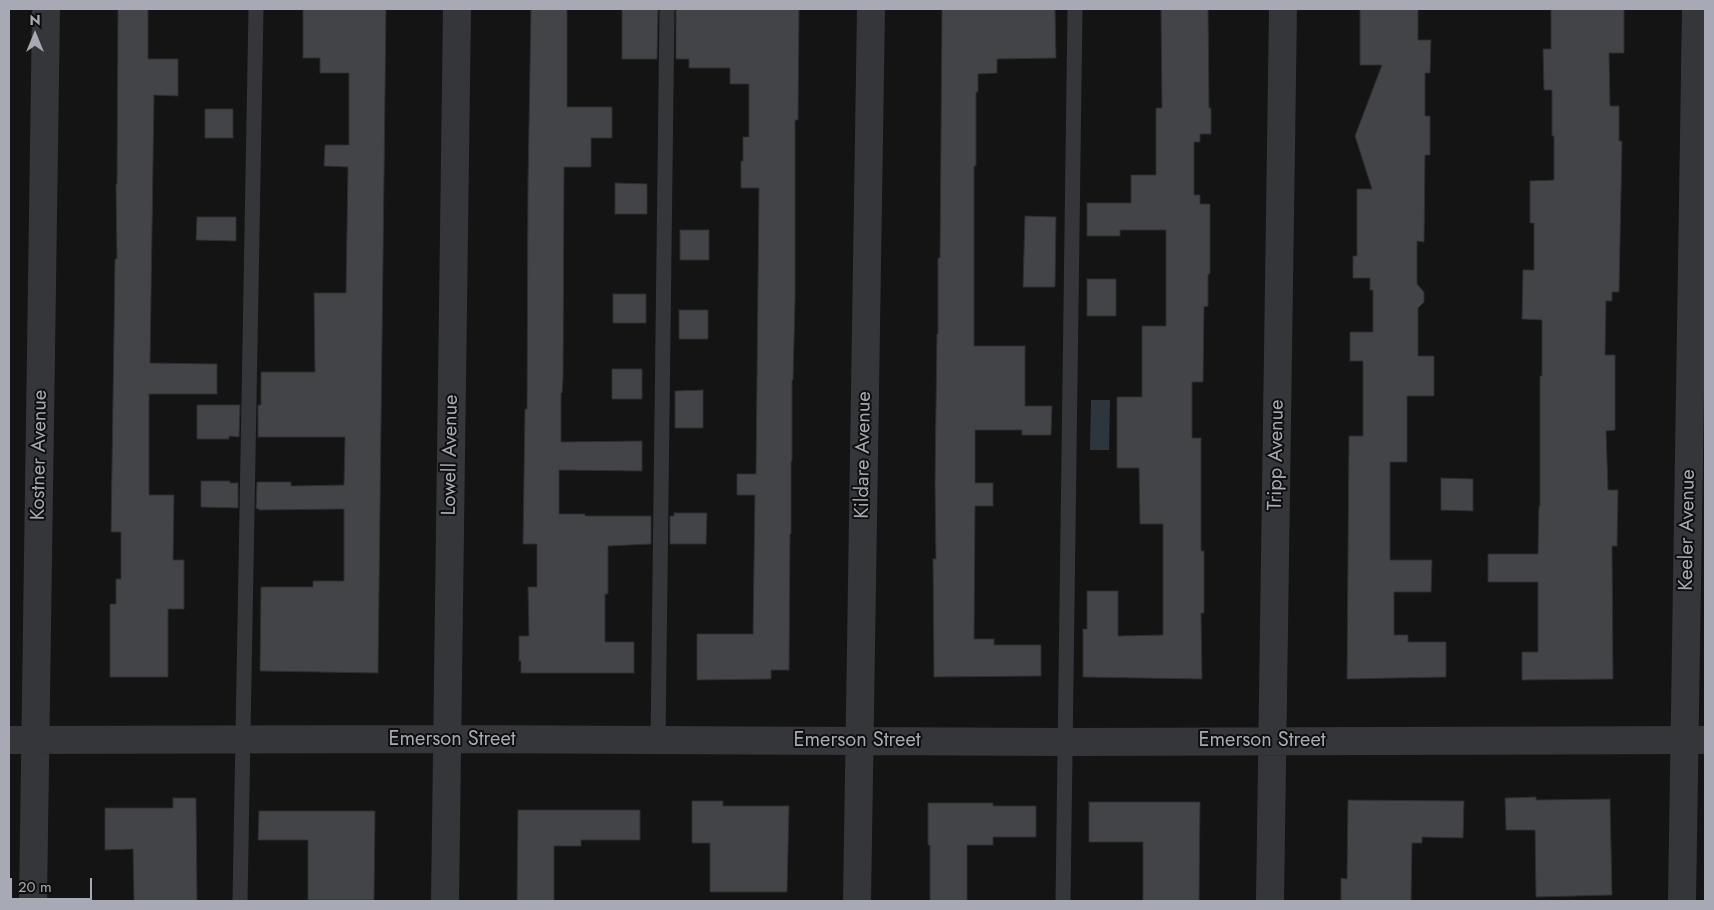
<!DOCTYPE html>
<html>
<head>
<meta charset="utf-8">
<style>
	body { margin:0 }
	#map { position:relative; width:1714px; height:910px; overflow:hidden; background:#141415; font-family:Jost,sans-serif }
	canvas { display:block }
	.frame { position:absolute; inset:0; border:10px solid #a7aab4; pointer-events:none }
	.north { position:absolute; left:10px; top:10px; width:50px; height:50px; -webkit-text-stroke:4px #0f0f10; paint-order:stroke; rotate:0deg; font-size:14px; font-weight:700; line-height:20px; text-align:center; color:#a7aab4 }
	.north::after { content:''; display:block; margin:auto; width:18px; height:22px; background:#a7aab4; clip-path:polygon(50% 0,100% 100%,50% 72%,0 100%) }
	.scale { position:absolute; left:10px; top:878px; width:82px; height:22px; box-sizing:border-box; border:2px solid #a7aab4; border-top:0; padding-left:6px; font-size:15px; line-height:18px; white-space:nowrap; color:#a7aab4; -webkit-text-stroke:4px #0f0f10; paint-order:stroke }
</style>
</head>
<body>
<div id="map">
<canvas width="1714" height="910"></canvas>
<div class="frame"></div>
<div class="north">N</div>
<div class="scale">20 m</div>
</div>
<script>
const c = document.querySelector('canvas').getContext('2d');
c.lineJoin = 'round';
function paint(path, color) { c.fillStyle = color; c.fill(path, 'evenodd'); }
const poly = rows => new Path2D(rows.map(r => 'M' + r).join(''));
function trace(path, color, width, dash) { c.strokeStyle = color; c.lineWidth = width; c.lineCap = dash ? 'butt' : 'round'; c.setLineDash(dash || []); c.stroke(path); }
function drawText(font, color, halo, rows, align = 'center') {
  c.font = font + ' Jost,sans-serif'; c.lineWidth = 4; c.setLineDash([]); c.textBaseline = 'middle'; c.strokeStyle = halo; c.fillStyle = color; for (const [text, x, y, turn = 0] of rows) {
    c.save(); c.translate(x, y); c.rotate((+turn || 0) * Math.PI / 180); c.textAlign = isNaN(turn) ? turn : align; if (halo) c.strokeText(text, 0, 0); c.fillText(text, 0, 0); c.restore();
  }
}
paint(poly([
	[1091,400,1110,400,1109,450,1090,450]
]), '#2e363d');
const building = poly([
	[118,9,148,9,148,59,178,59,178,96,154,95,150,363,217,364,217,394,149,394,149,495,174,495,173,560,184,560,184,609,168,609,168,677,110,677,110,604,116,604,116,579,121,579,121,532,111,532,114,333,115,259,117,259,116,184,117,184,118,9],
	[303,9,386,9,378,673,260,671,261,587,313,587,313,581,344,581,344,509,260,510,256,508,257,482,291,482,291,486,344,485,345,437,258,437,258,405,261,405,261,372,315,372,314,293,346,293,348,167,324,166,325,145,349,145,349,73,320,73,320,58,303,58,303,9],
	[531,9,567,9,567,107,612,107,612,138,591,138,591,167,564,167,563,378,562,393,561,393,561,442,642,441,642,471,559,470,559,514,585,514,585,516,651,516,651,544,608,546,608,594,605,594,605,642,634,642,634,673,521,673,521,661,519,661,519,636,529,636,528,587,537,587,537,544,523,544,525,409,527,409,528,182,531,9],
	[622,9,658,9,657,59,622,59,622,9],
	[676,9,799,9,798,120,795,120,795,300,793,380,792,380,792,461,791,461,791,534,790,534,789,670,771,670,771,679,697,680,697,634,753,634,755,495,737,495,737,474,756,474,759,188,741,188,741,161,743,161,743,137,749,137,749,84,730,84,730,68,689,68,689,59,676,59,676,9],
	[942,9,1055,9,1056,58,997,59,997,73,978,74,978,92,976,92,976,166,974,166,974,346,1025,346,1025,406,1052,406,1051,435,1022,435,1022,430,975,430,975,483,993,483,993,506,975,506,974,639,994,639,994,645,1041,645,1041,676,934,677,933,559,936,559,935,483,937,334,938,334,938,258,940,258,942,9],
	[1161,9,1208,9,1209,108,1211,108,1211,134,1200,134,1200,142,1194,142,1194,195,1200,195,1200,204,1210,204,1210,274,1208,274,1208,306,1204,307,1203,382,1192,382,1192,438,1201,438,1201,551,1204,551,1204,613,1201,613,1202,679,1083,677,1083,629,1087,629,1087,591,1118,591,1118,636,1163,635,1163,524,1140,524,1139,468,1117,468,1117,397,1142,397,1142,326,1166,326,1166,230,1120,230,1120,236,1087,236,1087,203,1131,203,1131,175,1156,175,1156,108,1162,108,1161,9],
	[1360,9,1418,9,1418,40,1431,40,1430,73,1425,73,1425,116,1430,116,1430,155,1425,155,1424,242,1417,241,1417,284,1424,292,1424,302,1418,308,1418,356,1434,356,1434,396,1407,396,1407,462,1390,462,1390,560,1432,560,1431,592,1394,592,1394,635,1408,635,1408,642,1446,642,1446,677,1347,679,1349,436,1363,436,1363,361,1350,361,1350,332,1373,332,1373,290,1370,290,1370,278,1353,278,1353,256,1357,256,1357,189,1372,189,1355,136,1382,65,1360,65,1360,9],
	[1551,9,1624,9,1624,53,1609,53,1610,106,1619,106,1619,141,1622,141,1619,292,1612,292,1612,301,1606,301,1605,355,1615,355,1615,430,1606,431,1608,490,1618,490,1617,546,1612,546,1613,679,1522,680,1522,652,1538,652,1538,582,1488,582,1488,554,1538,554,1539,506,1540,506,1540,376,1542,376,1542,320,1522,319,1523,270,1534,270,1534,223,1530,223,1530,181,1554,180,1554,136,1552,136,1552,90,1544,90,1543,49,1551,49,1551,9],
	[205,109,233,109,233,138,205,138,205,109],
	[615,183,647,184,647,214,615,214,615,183],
	[1025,216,1056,217,1055,287,1023,287,1025,216],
	[197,217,236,217,236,241,196,240,197,217],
	[680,230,709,230,709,260,680,260,680,230],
	[1087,279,1116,279,1116,316,1087,316,1087,279],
	[613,294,646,294,646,323,613,323,613,294],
	[679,310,708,310,708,339,679,339,679,310],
	[612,369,642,369,642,399,612,399,612,369],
	[703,390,703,428,675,428,675,391,703,390],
	[197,405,240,405,239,437,229,436,229,439,197,439,197,405],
	[1441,478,1473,479,1473,511,1441,510,1441,478],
	[201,481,230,481,230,483,238,483,238,508,201,507,201,481],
	[674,513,707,513,706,544,670,544,670,516,674,516,674,513],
	[1536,797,1536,800,1610,799,1612,895,1536,897,1535,830,1506,830,1505,798,1536,797],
	[173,798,196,798,197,901,134,901,133,849,105,850,105,808,173,808,173,798],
	[1348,800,1464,801,1463,838,1422,837,1422,843,1412,843,1411,901,1341,901,1341,878,1347,879,1348,800],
	[692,801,723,801,723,806,789,806,787,892,710,892,710,843,692,843,692,801],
	[1089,802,1200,802,1199,901,1143,901,1143,842,1089,842,1089,802],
	[928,803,993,803,993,806,1036,806,1036,837,993,837,993,845,967,845,967,901,930,901,930,845,928,845,928,803],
	[518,810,640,810,640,840,581,840,581,846,554,846,554,901,517,901,518,810],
	[259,811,375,811,374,900,308,900,308,840,258,840,259,811]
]);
paint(building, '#434448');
trace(building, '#2e2e31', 1);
trace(poly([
	[658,740,667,9],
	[240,901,256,9],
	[1063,901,1075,9]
]), '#35363a', 15);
trace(poly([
	[9,740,447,739,1066,742,1705,740],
	[33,901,46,9],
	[445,901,457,9],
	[857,901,871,9],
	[1270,901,1283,9]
]), '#35363a', 28);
trace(poly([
	[1682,901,1696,9]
]), '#35363a', 28);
drawText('20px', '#a7aab4', '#0f0f10', [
	["Kostner Avenue",40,455,-89],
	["Lowell Avenue",451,455,-89],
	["Kildare Avenue",864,455,-89],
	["Tripp Avenue",1277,455,-89],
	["Keeler Avenue",1688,530,-89],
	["Emerson Street",452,740],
	["Emerson Street",857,741],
	["Emerson Street",1262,741]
]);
</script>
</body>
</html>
